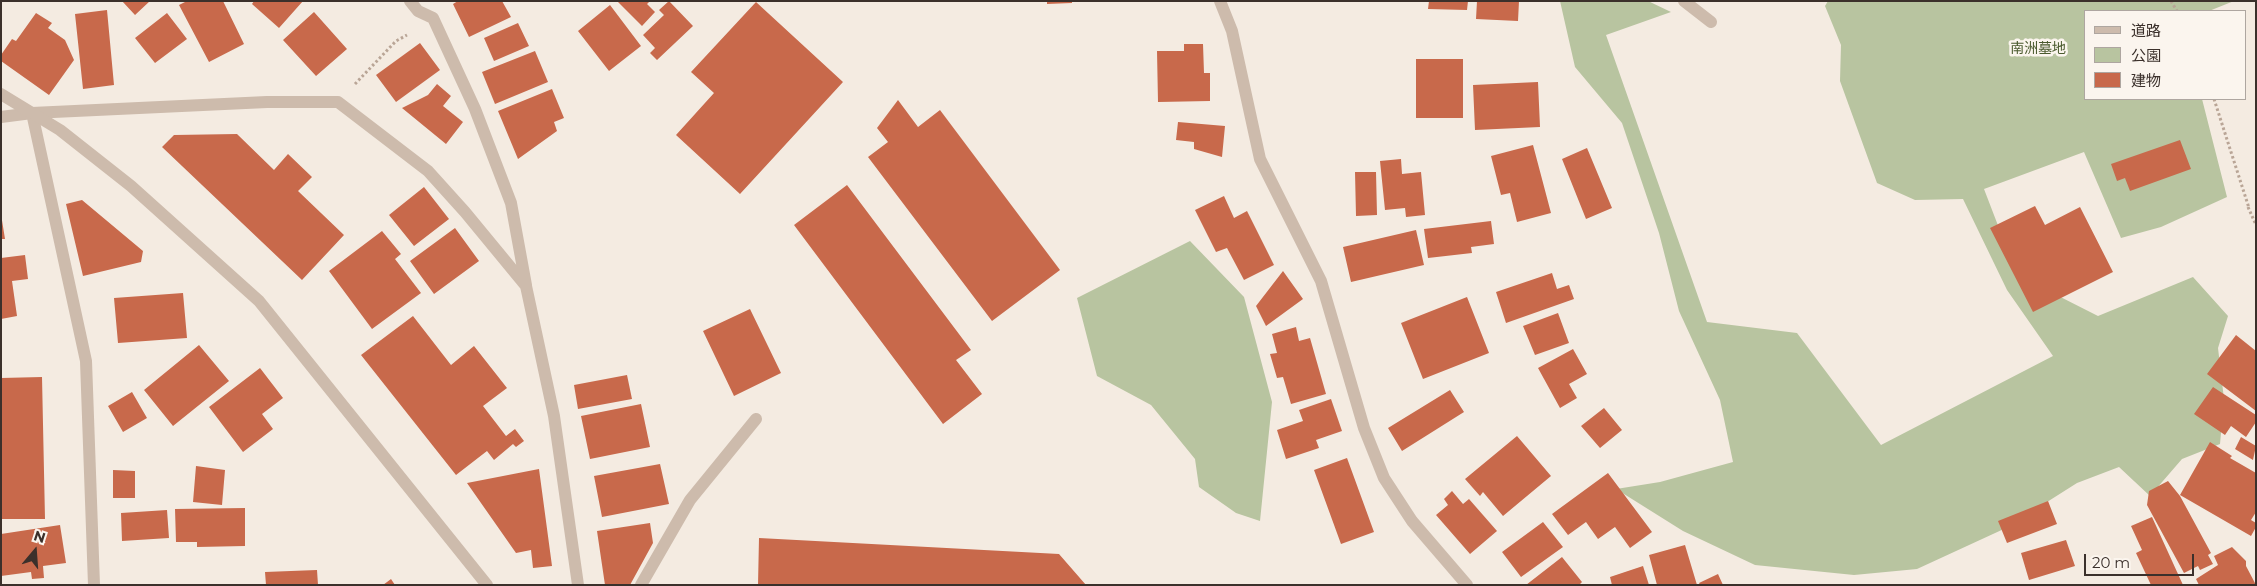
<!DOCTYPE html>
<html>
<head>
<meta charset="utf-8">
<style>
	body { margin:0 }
	#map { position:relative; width:2257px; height:586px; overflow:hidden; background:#f4ebe1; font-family:Montserrat,"Noto Sans JP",sans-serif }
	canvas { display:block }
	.frame { position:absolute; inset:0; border:2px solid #3b302b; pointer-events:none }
	.legend { position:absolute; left:2084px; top:10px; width:162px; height:90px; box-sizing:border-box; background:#fbf5ee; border:1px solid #aea6a0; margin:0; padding:6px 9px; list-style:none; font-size:15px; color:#3b302b }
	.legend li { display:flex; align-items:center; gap:10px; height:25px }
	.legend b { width:25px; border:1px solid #aea6a0 }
	.north { position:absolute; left:10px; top:526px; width:50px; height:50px; -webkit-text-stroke:4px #fbf5ee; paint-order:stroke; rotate:18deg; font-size:14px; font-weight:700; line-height:20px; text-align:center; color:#3b302b }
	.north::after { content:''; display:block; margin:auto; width:18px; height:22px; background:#3b302b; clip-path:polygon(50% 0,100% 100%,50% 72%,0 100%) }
	.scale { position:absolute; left:2084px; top:554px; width:110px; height:22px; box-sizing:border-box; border:2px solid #3b302b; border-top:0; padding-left:6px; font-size:15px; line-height:18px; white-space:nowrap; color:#3b302b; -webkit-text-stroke:4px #fbf5ee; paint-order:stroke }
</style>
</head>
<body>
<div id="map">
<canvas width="2257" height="586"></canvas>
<div class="frame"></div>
<ul class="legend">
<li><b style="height:6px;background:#cdbbac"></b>道路</li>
<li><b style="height:14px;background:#b8c4a0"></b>公園</li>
<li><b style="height:14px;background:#c8694b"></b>建物</li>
</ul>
<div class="north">N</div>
<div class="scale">20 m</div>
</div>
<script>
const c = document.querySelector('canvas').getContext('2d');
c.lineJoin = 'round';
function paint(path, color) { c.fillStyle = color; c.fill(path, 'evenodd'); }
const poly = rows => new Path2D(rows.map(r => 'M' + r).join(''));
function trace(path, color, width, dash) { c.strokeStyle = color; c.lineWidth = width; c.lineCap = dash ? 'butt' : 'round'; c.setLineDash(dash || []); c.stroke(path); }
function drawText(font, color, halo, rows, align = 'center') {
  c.font = font + ' Montserrat,"Noto Sans JP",sans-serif'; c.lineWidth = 5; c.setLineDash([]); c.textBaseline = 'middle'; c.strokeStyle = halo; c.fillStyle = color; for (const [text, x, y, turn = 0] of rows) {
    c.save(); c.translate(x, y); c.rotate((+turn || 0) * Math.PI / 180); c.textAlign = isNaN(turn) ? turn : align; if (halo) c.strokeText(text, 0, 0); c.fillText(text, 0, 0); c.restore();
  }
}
paint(poly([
	[1560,1,1648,1,1671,12,1606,35,1707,322,1797,333,1881,445,2053,356,2007,290,1963,199,1915,200,1877,183,1840,81,1841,45,1825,6,1828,1,2234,1,2209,11,2086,11,2086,99,2202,99,2227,197,2161,227,2121,238,2084,152,1984,189,2017,275,2098,316,2193,277,2228,316,2218,348,2224,399,2220,444,2182,459,2150,496,2119,467,2077,483,2006,528,1917,569,1854,575,1755,565,1683,531,1616,489,1660,482,1733,462,1720,400,1679,311,1659,233,1622,123,1575,67],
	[1190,241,1244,297,1272,402,1260,521,1236,513,1199,487,1195,459,1151,405,1097,376,1077,298]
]), '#b8c4a0');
paint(poly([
	[122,1,150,1,135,15],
	[187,1,223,1,244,44,209,62,179,5],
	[254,1,303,1,279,28,252,4],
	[458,1,502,1,511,17,469,37,453,4],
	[617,1,650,1,647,4,655,12,642,26],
	[669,1,693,26,657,60,650,53,655,48,643,35,664,15,659,10],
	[1047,1,1072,1,1072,3,1047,4],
	[1429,1,1468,1,1467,10,1428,9],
	[1477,1,1519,1,1518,21,1476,19],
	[756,2,843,82,740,194,676,135,714,93,691,72],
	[610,5,641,46,609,71,578,31],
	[107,10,114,85,83,89,75,14],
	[314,12,347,49,316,76,283,40],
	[36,13,52,23,48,28,65,40,74,60,49,95,1,61,1,55,12,39,16,41],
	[167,13,187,39,155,63,135,38],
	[518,23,529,46,494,61,484,38],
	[420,43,440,70,396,102,376,75],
	[1184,44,1203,44,1204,73,1210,73,1210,101,1158,102,1157,51,1184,51],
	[535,51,548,82,495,104,482,72],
	[1416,59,1463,59,1463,118,1416,118],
	[1538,82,1540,127,1475,130,1473,85],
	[437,84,451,96,443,106,463,122,446,144,402,108,428,95],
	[552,89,564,118,554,122,557,131,518,159,498,111],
	[898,100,918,127,940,110,1060,270,992,321,868,157,888,142,877,128],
	[1178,122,1225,126,1222,157,1194,149,1194,142,1176,140],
	[237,134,274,170,288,154,312,177,298,191,344,235,302,280,162,147,174,135],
	[2180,140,2191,169,2130,191,2125,178,2117,181,2111,164],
	[1533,145,1551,213,1517,222,1510,193,1501,195,1491,156],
	[1587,148,1612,208,1586,219,1562,159],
	[1401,159,1402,174,1421,172,1425,215,1406,217,1405,208,1385,210,1380,161],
	[1355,172,1376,172,1377,215,1356,216],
	[847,185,971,350,956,360,982,394,943,424,794,225],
	[424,187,449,219,414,246,389,215],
	[1224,196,1234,218,1247,211,1274,265,1244,280,1227,248,1216,252,1195,210],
	[82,200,143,251,141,262,83,276,66,204],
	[2035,206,2045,225,2080,207,2113,272,2033,312,1990,228],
	[1,214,5,239,1,239],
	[1491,221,1494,244,1471,247,1472,253,1428,258,1424,229],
	[455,228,479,261,434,294,410,261],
	[1416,230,1424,265,1351,282,1343,247],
	[382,231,401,254,395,259,421,293,372,329,329,271],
	[25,255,28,279,12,281,17,316,1,319,1,258],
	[1283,271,1303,299,1266,326,1256,306],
	[1552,273,1557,289,1569,285,1574,299,1506,323,1496,292],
	[183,293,187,338,118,343,114,298],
	[1467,297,1489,353,1423,379,1401,323],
	[750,309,781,373,734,396,703,331],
	[1558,313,1569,343,1535,355,1523,326],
	[413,316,451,365,474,346,507,388,483,406,506,436,515,429,524,441,516,447,513,444,494,460,487,451,456,475,361,355],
	[1296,327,1299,341,1310,338,1326,394,1291,404,1283,377,1277,378,1270,354,1277,353,1272,334],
	[2236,335,2256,351,2256,411,2207,374],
	[199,345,229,381,173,426,144,390],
	[1573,349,1587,374,1569,384,1577,398,1560,408,1538,368],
	[260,368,283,398,262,414,273,429,243,452,209,407],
	[627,375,632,399,578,409,574,385],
	[42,377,45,519,1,519,1,378],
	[2213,387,2256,415,2256,422,2246,437,2231,426,2225,435,2194,414],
	[1450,390,1464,412,1402,451,1388,428],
	[132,392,147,418,123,432,108,406],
	[1331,399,1342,431,1316,440,1319,448,1286,459,1277,430,1303,421,1299,410],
	[641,404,650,447,590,459,581,416],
	[1604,408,1622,430,1600,448,1581,426],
	[1517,436,1551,476,1503,516,1483,492,1480,496,1465,479],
	[2241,437,2256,446,2253,460,2235,449],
	[2210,442,2232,456,2230,458,2256,473,2256,512,2251,520,2256,523,2256,527,2251,536,2180,495],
	[1347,458,1374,532,1341,544,1314,470],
	[660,464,669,504,602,517,594,476],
	[196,466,225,470,222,505,193,502],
	[539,469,552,566,533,568,531,550,516,553,467,483],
	[113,470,135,471,135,498,113,498],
	[1608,473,1652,532,1630,548,1615,527,1598,539,1586,522,1568,535,1552,514],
	[2168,481,2180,496,2211,553,2208,555,2213,564,2200,570,2198,566,2184,573,2147,505,2149,491],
	[1452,491,1463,504,1469,499,1497,531,1470,554,1436,515,1448,505,1444,499],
	[2048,501,2057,524,2007,543,1998,521],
	[245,508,245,546,197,547,197,542,176,542,175,509],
	[167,510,169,538,122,541,121,513],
	[2152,517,2183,585,2151,585,2136,553,2142,550,2131,526],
	[1543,522,1563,547,1521,577,1502,552],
	[650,523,653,543,630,585,605,585,597,531],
	[60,525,66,563,43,566,44,578,32,579,31,572,1,576,1,534],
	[759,538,1059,554,1086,585,758,585],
	[2066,540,2075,566,2029,580,2021,553],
	[1685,545,1697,585,1657,585,1649,555],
	[2232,547,2246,561,2246,566,2256,585,2199,585,2196,579,2218,565,2214,556],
	[1562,557,1582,582,1579,585,1526,585],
	[1643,566,1649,585,1612,585,1610,577],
	[317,570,318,585,266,585,265,572],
	[1718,574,1723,585,1700,585,1699,583],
	[391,579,395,585,383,585]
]), '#c8694b');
trace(poly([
	[2171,1,2177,11],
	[355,84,396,41,407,35],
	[2214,99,2249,208],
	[2248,207,2256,225]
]), '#b9a596', 3, [2.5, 2.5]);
trace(poly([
	[410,1,418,11,433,18,475,109,511,203,526,285],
	[1220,1,1232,31,1260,159,1321,281,1364,428,1384,478,1412,521,1467,585],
	[1684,1,1711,22],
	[32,113,86,361,94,585],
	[1,117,32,113,267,102,338,102,428,171,465,212,526,286,554,416,578,585],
	[641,585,690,500,756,419]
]), '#cdbbac', 12);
trace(poly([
	[1,94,60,130,131,186,259,301,487,585]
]), '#cdbbac', 12);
drawText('14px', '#4a5a2e', '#fbf5ee', [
	["南洲墓地",2038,49]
]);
</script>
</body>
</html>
